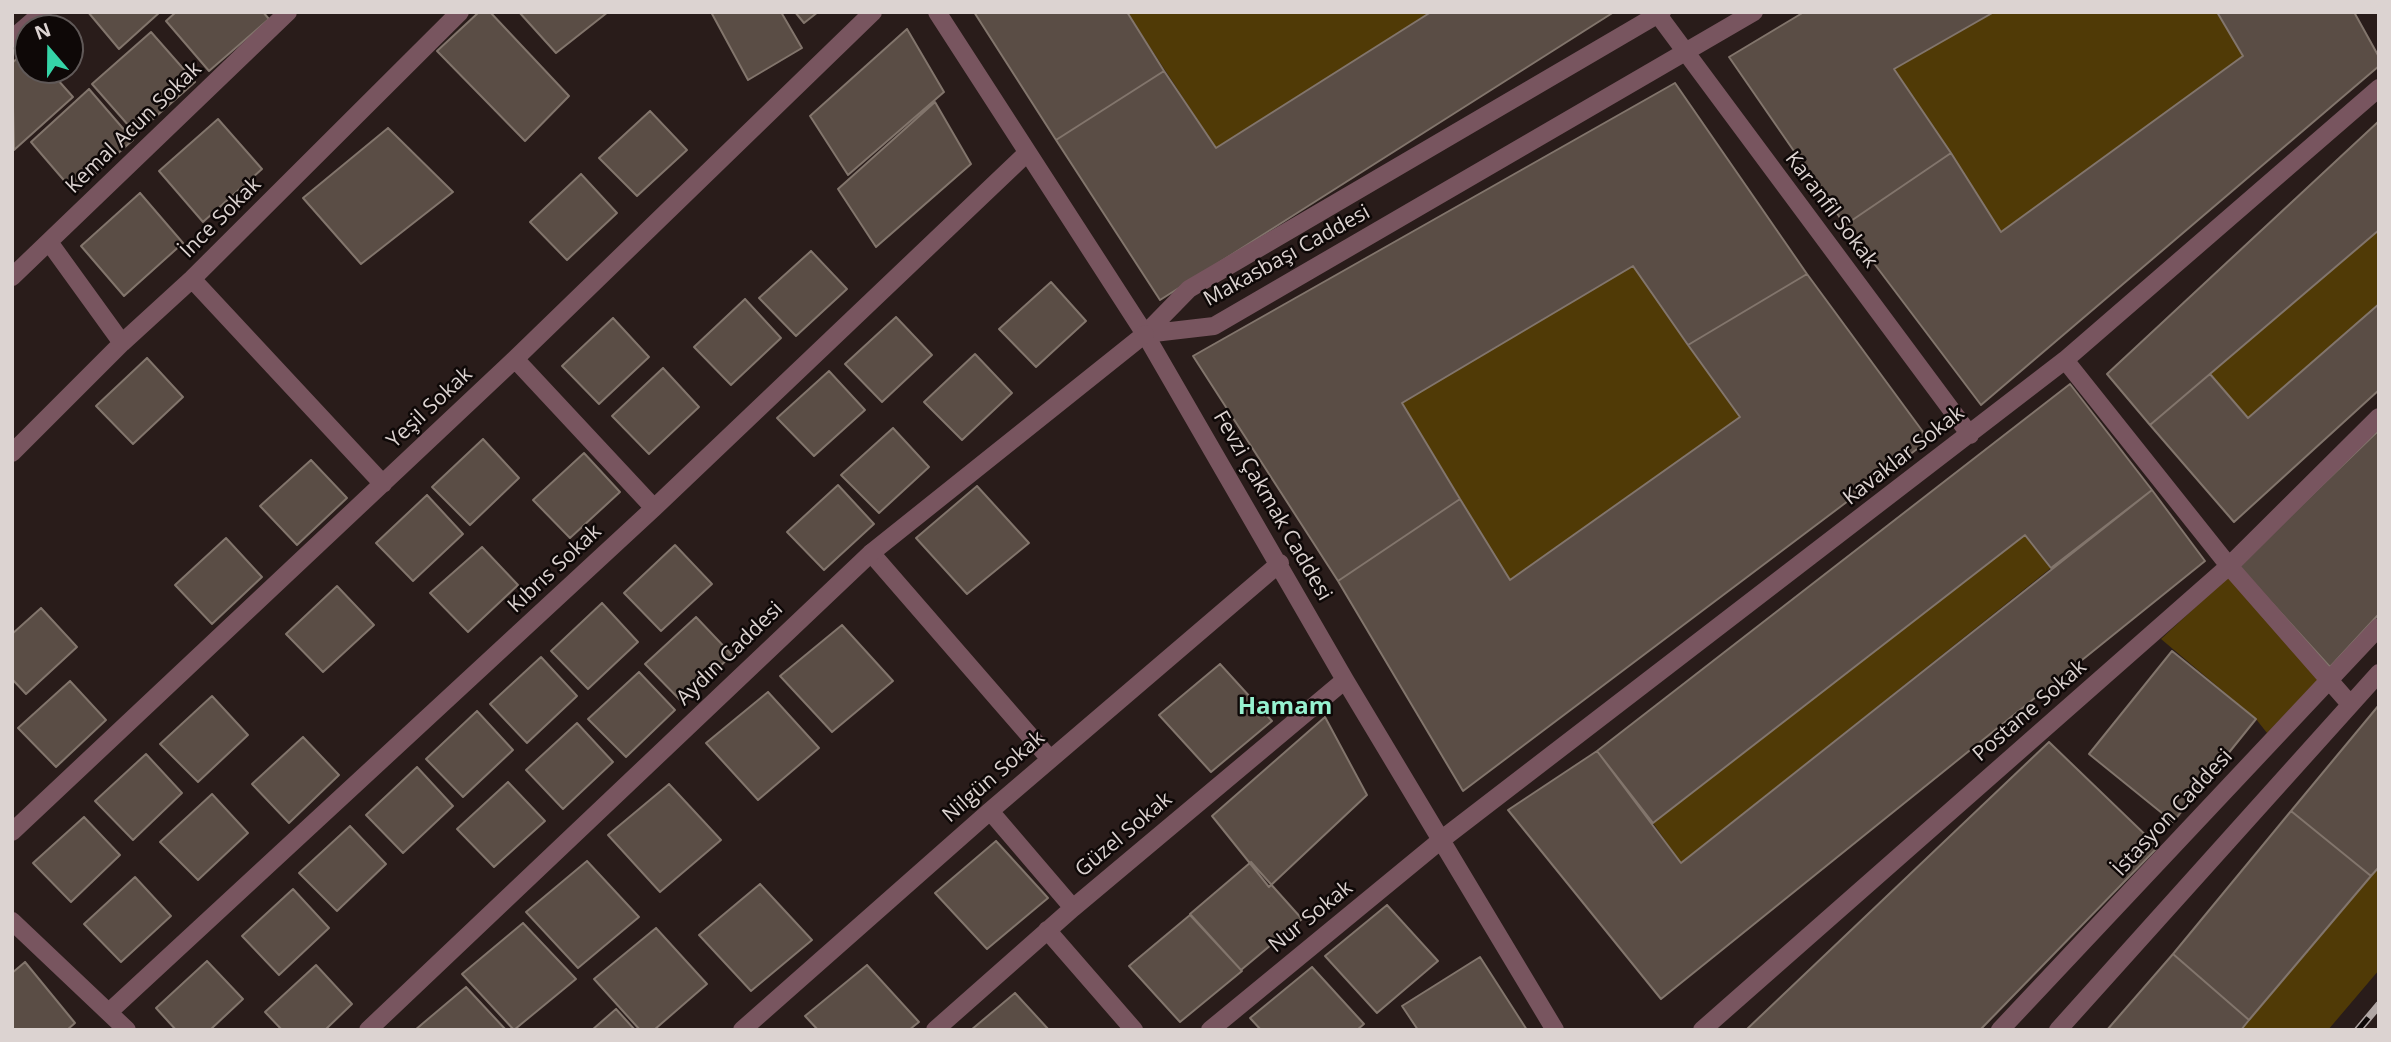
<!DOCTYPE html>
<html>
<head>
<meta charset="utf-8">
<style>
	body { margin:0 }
	#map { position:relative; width:2391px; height:1042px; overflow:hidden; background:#291c1a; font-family:"Open Sans",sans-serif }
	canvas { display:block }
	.frame { position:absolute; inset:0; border:14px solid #dcd3d1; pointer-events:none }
	.north { position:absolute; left:14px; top:14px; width:70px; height:70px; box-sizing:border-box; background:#0e0807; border:2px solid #605958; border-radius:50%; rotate:340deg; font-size:19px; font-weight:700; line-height:28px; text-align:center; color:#dcd3d1 }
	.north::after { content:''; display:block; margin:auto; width:24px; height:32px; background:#35d4a7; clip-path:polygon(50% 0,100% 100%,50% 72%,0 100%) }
</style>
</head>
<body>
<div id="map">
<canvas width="2391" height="1042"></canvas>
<div class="frame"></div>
<div class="north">N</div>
</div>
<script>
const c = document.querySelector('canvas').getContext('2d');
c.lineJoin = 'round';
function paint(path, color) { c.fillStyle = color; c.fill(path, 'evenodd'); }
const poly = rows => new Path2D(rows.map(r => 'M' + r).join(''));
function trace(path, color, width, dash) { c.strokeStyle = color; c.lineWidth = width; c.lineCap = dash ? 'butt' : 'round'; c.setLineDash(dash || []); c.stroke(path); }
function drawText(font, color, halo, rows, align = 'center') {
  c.font = font + ' "Open Sans",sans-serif'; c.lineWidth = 5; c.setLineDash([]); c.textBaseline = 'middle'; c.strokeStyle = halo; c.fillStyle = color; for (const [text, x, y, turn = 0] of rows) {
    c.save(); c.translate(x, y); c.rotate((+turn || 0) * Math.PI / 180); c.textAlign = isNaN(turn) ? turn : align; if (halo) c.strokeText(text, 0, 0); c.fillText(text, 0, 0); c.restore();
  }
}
paint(poly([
	[1127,12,1431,12,1216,148],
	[1994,12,2217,12,2243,56,2001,232,1894,69],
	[2379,230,2379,304,2248,418,2210,374],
	[1633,266,1740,417,1510,580,1402,403],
	[2025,535,2051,568,1681,863,1653,823],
	[2230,575,2319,679,2267,733,2256,719,2161,639],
	[2379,867,2379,970,2328,1030,2241,1030]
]), '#503a06');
const building = poly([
	[88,12,160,12,119,49,88,12],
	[176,12,263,12,269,19,209,71,166,21,176,12],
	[479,12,490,12,569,96,525,141,437,51,479,12],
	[519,12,608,12,556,53,519,12],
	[711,12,781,12,802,48,748,80,711,12],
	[795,12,818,12,804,23,795,12],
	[974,12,1127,12,1164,71,1056,140,974,12],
	[1431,12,1614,12,1160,300,1056,140,1164,71,1216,148,1431,12],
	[1804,12,1994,12,1894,69,1951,153,1845,225,1729,57,1804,12],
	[2217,12,2354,12,2379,57,2379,66,1981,405,1845,225,1951,153,2001,232,2243,56,2217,12],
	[907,29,944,92,848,175,810,116,907,29],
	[151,32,195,82,136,134,92,84,151,32],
	[28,49,28,70,49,70,73,97,14,150,12,63,28,49],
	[1675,83,1807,274,1688,345,1633,266,1402,403,1460,499,1338,581,1193,356,1675,83],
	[89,89,133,140,74,192,31,142,89,89],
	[935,102,971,164,876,247,838,189,935,102],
	[650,111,687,150,637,196,599,158,650,111],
	[218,119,262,169,203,222,159,171,218,119],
	[2379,121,2379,230,2150,425,2107,374,2379,121],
	[388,128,453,192,361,264,303,198,388,128],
	[581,174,617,213,567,260,530,222,581,174],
	[140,193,183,243,124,296,81,246,140,193],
	[811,251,847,289,796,336,759,298,811,251],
	[1807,274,1929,440,1463,791,1338,581,1460,499,1510,580,1740,417,1688,345,1807,274],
	[1051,282,1086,321,1036,367,999,329,1051,282],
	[745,299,781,338,731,385,694,347,745,299],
	[2379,304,2379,390,2234,522,2150,425,2210,374,2248,418,2379,304],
	[896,317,932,355,882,402,845,364,896,317],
	[613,318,649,357,599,404,562,366,613,318],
	[975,354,1012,393,962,440,924,402,975,354],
	[147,358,183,397,133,444,96,406,147,358],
	[663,368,699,407,649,454,612,416,663,368],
	[829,371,865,410,814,456,777,418,829,371],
	[2070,384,2152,490,2051,568,2025,535,1653,823,1597,751,2070,384],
	[893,428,929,467,879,513,841,475,893,428],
	[2379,430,2379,614,2330,667,2238,566,2379,430],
	[483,439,519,478,470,525,432,487,483,439],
	[584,453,620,492,570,538,533,500,584,453],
	[311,460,347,498,297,545,260,506,311,460],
	[838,485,874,524,824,570,787,532,838,485],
	[977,486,1029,543,967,594,916,538,977,486],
	[2152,490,2205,561,1661,999,1508,810,1597,751,1681,863,2152,490],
	[427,495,463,534,413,581,376,543,427,495],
	[226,538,262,577,212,624,175,585,226,538],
	[675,545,712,584,661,631,624,593,675,545],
	[482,547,518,585,468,632,430,593,482,547],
	[337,586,374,625,323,672,286,634,337,586],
	[602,603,638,642,588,689,551,651,602,603],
	[41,608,77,647,26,694,12,679,12,634,41,608],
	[696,617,732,655,682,702,645,664,696,617],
	[842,625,893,681,832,732,780,676,842,625],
	[2172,651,2256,719,2173,822,2089,754,2172,651],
	[541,657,577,696,527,743,490,704,541,657],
	[1220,664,1272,721,1211,772,1159,715,1220,664],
	[639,672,675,710,626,757,588,719,639,672],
	[70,681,106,720,56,767,18,728,70,681],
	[768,692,819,748,758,800,706,743,768,692],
	[212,696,248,735,198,782,160,744,212,696],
	[2379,705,2379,867,2371,876,2291,811,2379,705],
	[477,711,513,750,463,797,426,759,477,711],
	[1325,717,1367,795,1269,887,1212,816,1325,717],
	[577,723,613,762,563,809,526,770,577,723],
	[303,737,339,775,289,823,252,784,303,737],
	[2049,742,2158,847,1980,1030,1746,1030,2049,742],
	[146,754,182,793,133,840,95,801,146,754],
	[417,767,453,806,403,853,366,815,417,767],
	[508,782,545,821,494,867,457,829,508,782],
	[669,784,721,840,660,892,608,835,669,784],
	[212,794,248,833,198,880,160,842,212,794],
	[2291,811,2371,876,2249,1020,2173,954,2291,811],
	[84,817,120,855,71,902,33,863,84,817],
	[350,826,386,864,337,911,299,873,350,826],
	[996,841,1048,898,987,949,935,893,996,841],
	[587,861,639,917,578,968,526,912,587,861],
	[1251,862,1302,919,1241,970,1190,914,1251,862],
	[135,877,171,916,121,962,84,924,135,877],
	[760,884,812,940,751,991,699,935,760,884],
	[293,889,329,928,279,975,242,936,293,889],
	[1387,905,1438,961,1377,1013,1325,956,1387,905],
	[1190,915,1242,971,1180,1022,1129,966,1190,915],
	[523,923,576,979,514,1030,462,974,523,923],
	[656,928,707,984,654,1030,640,1030,594,979,656,928],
	[2173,954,2249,1020,2241,1030,2107,1030,2173,954],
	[1480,957,1527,1030,1418,1030,1402,1006,1480,957],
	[207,961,243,999,210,1030,176,1030,156,1008,207,961],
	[25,962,75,1023,67,1030,12,1030,12,973,25,962],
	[316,965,352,1004,325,1030,282,1030,265,1012,316,965],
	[867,965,919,1022,909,1030,818,1030,805,1016,867,965],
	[1312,967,1364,1024,1357,1030,1261,1030,1250,1018,1312,967],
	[466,987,506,1030,415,1030,466,987],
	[1015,993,1049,1030,971,1030,1015,993],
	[616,1009,635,1030,592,1030,616,1009]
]);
paint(building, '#5a4d45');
trace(building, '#82756c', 2);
trace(poly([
	[937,12,1145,334,1345,680,1555,1030],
	[1656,12,1970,435],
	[12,39,43,12],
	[49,242,122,343],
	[12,277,288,12],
	[192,279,383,484],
	[1145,334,1214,326,1754,12],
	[1145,334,1189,289,1662,12],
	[515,359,654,508],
	[2065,360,2229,566,2350,704],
	[12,453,122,343,192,279,460,12],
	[871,553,1050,759],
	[990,811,1073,908],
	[12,832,515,359,873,12],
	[12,921,127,1030],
	[1047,930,1134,1030],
	[109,1012,654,508,1027,153],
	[742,1030,990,811,1280,563],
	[935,1030,1073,908,1345,680],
	[1210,1030,1441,840,2065,360,2379,88],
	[1702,1030,2229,566,2379,417],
	[2000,1030,2379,627],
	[2058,1030,2379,673]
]), '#78555f', 18);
trace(poly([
	[368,1030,871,553,1145,334]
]), '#78555f', 18);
const rail = poly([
	[2358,1030,2379,1005]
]);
trace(rail, '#b0a6a4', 8);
trace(rail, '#0e0807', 5, [16]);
drawText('21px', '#dcd3d1', '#0e0807', [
	["Kemal Acun Sokak",134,128,-44],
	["Karanfil Sokak",1831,210,53],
	["İnce Sokak",221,218,-45],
	["Makasbaşı Caddesi",1287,256,-29],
	["Yeşil Sokak",430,408,-43],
	["Kavaklar Sokak",1904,456,-38],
	["Fevzi Çakmak Caddesi",1272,506,60],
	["Kıbrıs Sokak",555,569,-43],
	["Aydın Caddesi",730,654,-44],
	["Postane Sokak",2030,711,-41],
	["Nilgün Sokak",994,777,-41],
	["İstasyon Caddesi",2173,813,-47],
	["Güzel Sokak",1124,835,-40],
	["Nur Sokak",1311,917,-39]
]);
drawText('bold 24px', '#96f2d0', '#0e0807', [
	["Hamam",1285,707]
]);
</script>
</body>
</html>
